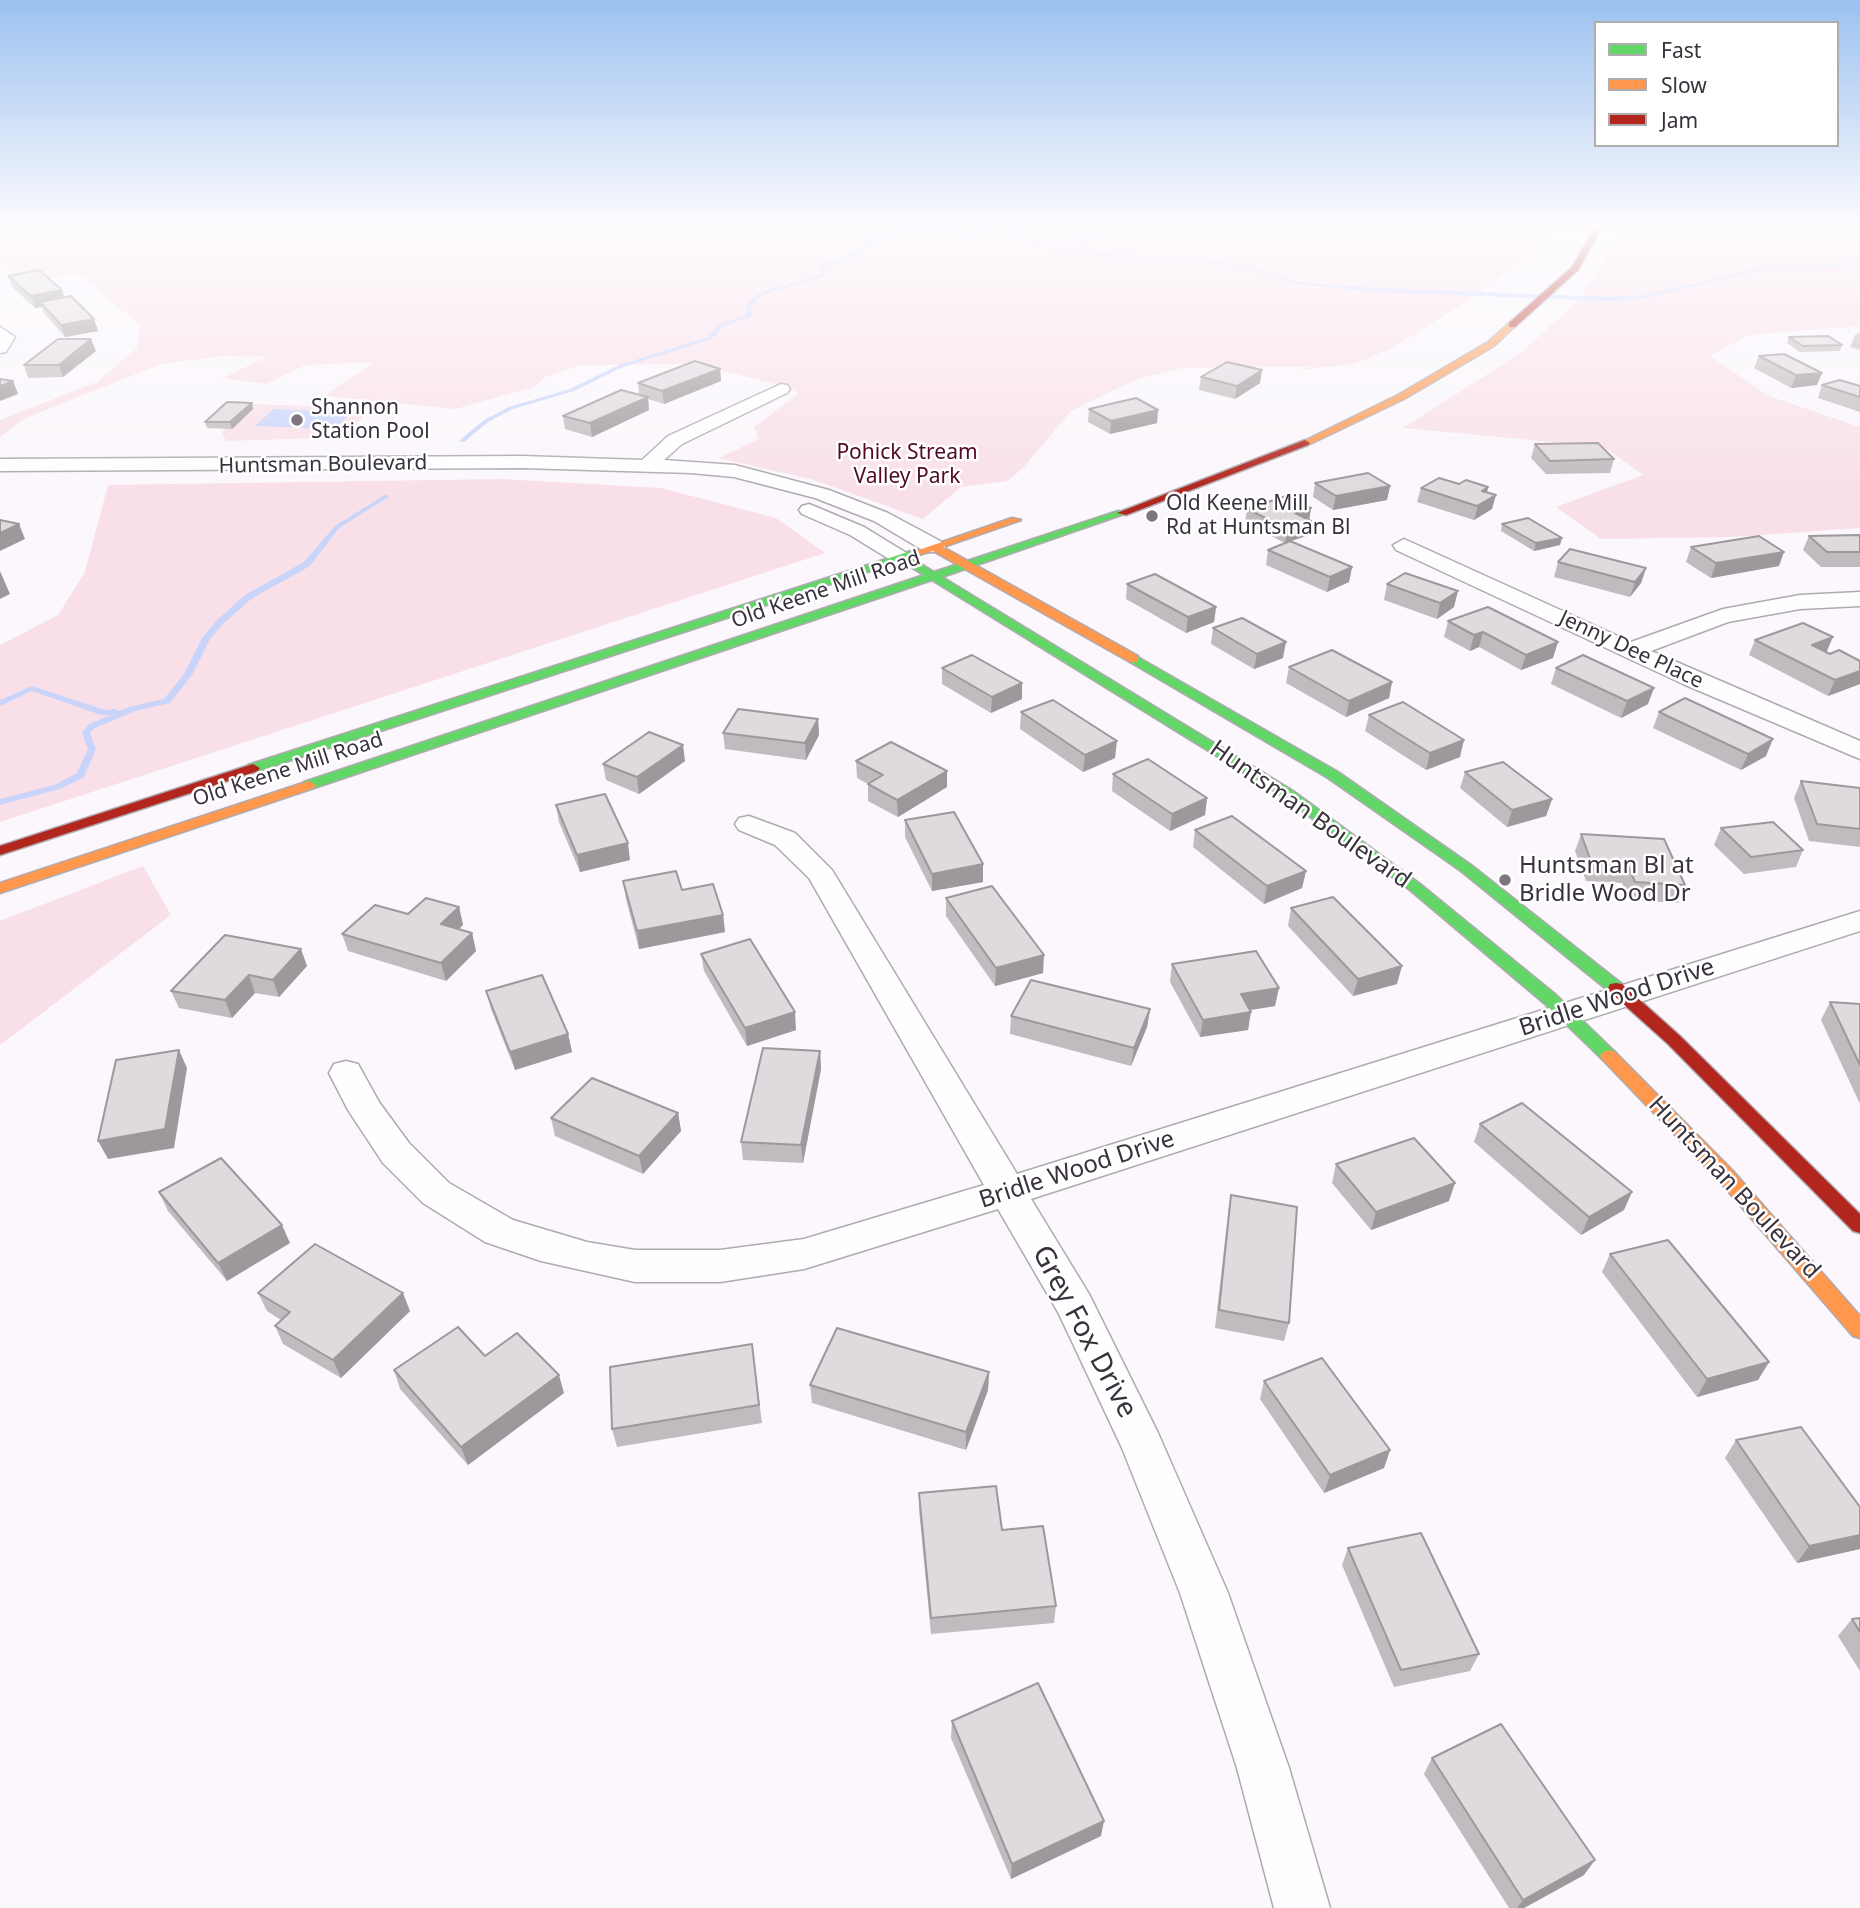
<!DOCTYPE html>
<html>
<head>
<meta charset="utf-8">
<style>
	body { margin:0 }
	#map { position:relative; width:1860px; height:1908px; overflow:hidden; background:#fbf7fc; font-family:"Noto Sans",sans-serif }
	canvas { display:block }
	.legend { position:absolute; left:1594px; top:21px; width:245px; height:126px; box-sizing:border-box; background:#fff; border:2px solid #b0adb1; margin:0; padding:9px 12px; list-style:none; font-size:21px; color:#39313c }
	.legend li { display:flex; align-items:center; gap:14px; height:35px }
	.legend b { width:35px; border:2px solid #b0adb1 }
</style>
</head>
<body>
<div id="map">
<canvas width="1860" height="1908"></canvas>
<ul class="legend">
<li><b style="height:9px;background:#63d668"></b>Fast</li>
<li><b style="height:9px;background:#ff974d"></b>Slow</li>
<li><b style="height:9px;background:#b3261e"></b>Jam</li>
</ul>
</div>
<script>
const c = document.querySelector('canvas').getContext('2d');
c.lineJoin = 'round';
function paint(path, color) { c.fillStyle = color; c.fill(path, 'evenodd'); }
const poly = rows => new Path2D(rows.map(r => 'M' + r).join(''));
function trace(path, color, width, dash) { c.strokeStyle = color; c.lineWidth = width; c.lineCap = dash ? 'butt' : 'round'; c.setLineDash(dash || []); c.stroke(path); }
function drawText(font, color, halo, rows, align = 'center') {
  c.font = font + ' "Noto Sans",sans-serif'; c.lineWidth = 5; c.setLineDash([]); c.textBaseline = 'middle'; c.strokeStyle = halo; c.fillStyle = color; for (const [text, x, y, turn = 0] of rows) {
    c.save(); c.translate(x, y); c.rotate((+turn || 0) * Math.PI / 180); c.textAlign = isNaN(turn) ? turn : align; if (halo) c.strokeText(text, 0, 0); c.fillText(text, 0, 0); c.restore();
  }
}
paint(poly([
	[0,223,1554,223,1536,249,1472,298,1393,348,1354,364,1296,370,1315,366,1182,368,1137,379,1071,411,1023,468,1007,481,961,487,923,519,814,480,719,458,759,439,754,427,798,394,794,389,697,364,580,365,545,377,534,387,455,409,324,396,374,362,306,365,266,384,223,378,266,357,222,356,161,364,26,418,0,437,0,420,97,382,137,348,140,326,79,273,22,283,0,262],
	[1628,223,1860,223,1860,326,1749,335,1710,356,1769,396,1860,427,1860,528,1732,537,1601,539,1556,507,1643,475,1604,447,1403,428,1522,352,1580,298],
	[251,404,369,408,348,437,226,441,222,432],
	[502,479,661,488,776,518,825,553,0,822,0,645,58,615,85,572,108,485],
	[143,866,171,915,0,1045,0,921]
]), '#f9e0e8');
paint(poly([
	[274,409,352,412,334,429,255,426]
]), '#c9d4fb');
paint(poly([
	[1086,223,1090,223,1088,248,1102,254,1186,258,1237,264,1297,282,1376,288,1611,297,1643,295,1769,266,1860,263,1860,265,1769,268,1643,299,1611,301,1376,292,1297,284,1237,266,1186,260,1101,256,1085,250,1038,248,1017,236,1014,228,1009,226,964,234,926,230,886,234,855,256,825,267,825,276,763,295,753,304,751,317,723,326,712,339,623,367,574,391,513,409,488,422,464,442,459,441,484,420,509,407,570,389,619,365,708,337,719,324,746,315,747,303,759,293,821,274,821,265,851,254,883,232,926,228,964,232,1009,224,1018,226,1021,234,1039,246,1084,248,1086,223],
	[385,495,390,496,339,528,310,566,251,599,223,624,210,639,192,675,170,703,135,711,95,728,90,733,96,749,84,777,60,789,0,805,0,799,54,785,77,773,88,749,82,733,89,724,111,715,101,715,32,691,0,706,0,700,32,686,105,710,115,709,119,711,129,707,164,699,184,674,202,638,217,620,245,595,304,562,335,526,385,495]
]), '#c9d4fb');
const street = poly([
	[0,327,15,337,6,352,0,353,0,327],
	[781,384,787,385,790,389,787,393,682,444,664,460,735,465,829,490,888,513,942,542,945,547,942,552,926,552,874,521,815,498,734,477,691,473,522,468,0,471,0,459,522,456,642,460,668,436,781,384],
	[809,504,864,527,913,557,902,564,894,562,850,535,802,514,799,510,802,506,809,504],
	[1404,539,1631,642,1723,609,1800,595,1860,592,1860,606,1800,609,1728,622,1651,651,1860,741,1860,759,1683,684,1396,550,1393,545,1404,539],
	[749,816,795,833,832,870,1017,1174,1860,911,1860,931,1031,1199,1089,1294,1158,1433,1228,1593,1289,1768,1330,1908,1274,1908,1237,1768,1180,1593,1122,1448,1059,1314,998,1209,804,1269,720,1282,635,1282,541,1261,485,1242,423,1203,383,1163,348,1110,329,1073,334,1064,346,1061,358,1064,379,1102,409,1143,449,1183,513,1220,587,1242,635,1250,720,1250,804,1239,984,1185,809,878,775,845,739,830,735,824,739,818,749,816]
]);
const fast = poly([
	[1118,511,1127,513,942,577,1293,791,1420,884,1556,995,1615,1052,1618,1056,1615,1060,1603,1060,1544,1003,1410,890,1283,797,932,580,314,788,304,788,302,785,304,782,924,575,901,561,258,771,253,772,246,768,248,765,911,551,920,553,911,558,934,572,1118,511],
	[1134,655,1338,772,1471,865,1622,984,1624,988,1622,992,1610,992,1461,871,1328,778,1130,662,1130,656,1134,655]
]);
const slow = poly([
	[1509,323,1516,325,1494,346,1404,399,1308,445,1300,443,1398,395,1488,342,1509,323],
	[1012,518,1021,520,943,547,1138,656,1138,662,1130,662,933,551,915,556,910,553,1012,518],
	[309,781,316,785,314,788,0,893,0,883,309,781],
	[1609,1050,1615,1052,1733,1171,1860,1316,1860,1338,1853,1336,1719,1181,1603,1060,1600,1056,1603,1052,1609,1050]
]);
const jam = poly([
	[1598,223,1604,223,1578,270,1515,327,1509,327,1509,323,1572,267,1598,223],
	[1305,440,1310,443,1308,445,1126,515,1117,513,1305,440],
	[253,764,260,768,258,771,0,855,0,846,253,764],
	[1616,983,1622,984,1680,1036,1860,1214,1860,1233,1853,1231,1668,1044,1610,992,1608,988,1610,984,1616,983]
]);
trace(street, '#afaab1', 3);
trace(fast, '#afaab1', 3);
trace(slow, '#afaab1', 3);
trace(jam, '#afaab1', 3);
paint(street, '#fefeff');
paint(fast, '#63d668');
paint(slow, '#ff974d');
paint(jam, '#b3261e');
paint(poly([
	[8,276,62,290,65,297,94,319,98,331,65,337,44,313,42,307,35,308,12,287],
	[1860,332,1860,350,1850,347,1855,335],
	[1789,337,1842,345,1840,351,1800,352,1787,343],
	[96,351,63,377,28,378,24,365],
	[1759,356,1817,385,1791,388,1754,368],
	[720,369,721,381,664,404,648,399,649,410,592,437,565,429,563,416,639,395,638,383],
	[1201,377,1260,383,1235,399,1199,390],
	[1822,385,1860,386,1860,412,1818,398],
	[253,409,232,429,207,428,205,422],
	[1089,409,1158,410,1157,423,1110,434,1088,422],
	[1535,444,1614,459,1610,473,1546,474,1531,458],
	[1315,483,1390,486,1387,500,1333,510,1313,497],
	[1459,484,1488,487,1487,492,1492,509,1474,520,1417,502,1421,488],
	[1311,508,1309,520,1311,521,1309,535,1291,541,1352,567,1349,582,1327,592,1266,565,1268,550,1285,543,1245,523,1247,509],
	[1502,524,1560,545,1534,551,1501,531],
	[1860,535,1860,567,1821,567,1803,550,1809,536],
	[1691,547,1779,566,1711,578,1686,562],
	[1558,562,1646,568,1641,583,1630,597,1554,577],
	[1127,584,1216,607,1214,622,1186,633,1126,599],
	[1387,584,1454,607,1437,619,1384,600],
	[1488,607,1553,658,1521,670,1479,647,1470,651,1444,637,1448,621],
	[1213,628,1283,658,1254,669,1211,644],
	[1755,640,1827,652,1860,661,1860,684,1828,696,1749,655],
	[1289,667,1392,682,1389,698,1346,717,1286,683],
	[942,668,1022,683,1022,699,991,713,942,684],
	[1556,668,1648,704,1621,718,1551,684],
	[1021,712,1115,758,1083,772,1020,729],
	[1659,712,1766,756,1741,770,1653,728],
	[1369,715,1460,757,1426,770,1365,731],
	[818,719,819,735,806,760,725,749,723,733],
	[685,761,639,794,606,780,603,764],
	[856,761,947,787,898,817,868,801,868,784,857,778],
	[1465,772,1552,799,1546,816,1507,827,1460,788],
	[1113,774,1207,798,1205,815,1170,831,1112,791],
	[1801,781,1860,788,1860,847,1809,841,1794,798],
	[556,805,630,860,580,872,559,822],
	[905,820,983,864,983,882,932,891,905,837],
	[1721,828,1803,850,1796,867,1744,874,1714,845],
	[1195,830,1306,871,1302,888,1264,904,1193,847],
	[1581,834,1685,885,1678,903,1629,900,1622,883,1586,881,1575,851],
	[623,881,682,890,723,915,725,932,639,949,626,899],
	[946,898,1043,973,995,986,946,916],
	[459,907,463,925,458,929,472,933,476,951,446,981,348,951,342,934,408,914],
	[1291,908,1397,984,1353,996,1288,926],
	[225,935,307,966,279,997,255,993,232,1018,179,1008,171,991],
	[701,954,796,1030,747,1046,704,971],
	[1172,964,1275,1006,1250,1010,1248,1030,1200,1037,1170,982],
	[486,991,568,1034,572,1052,515,1070,491,1009],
	[1830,1002,1860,1004,1860,1104,1821,1020],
	[1150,1009,1147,1027,1131,1066,1010,1034,1011,1016],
	[820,1051,821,1069,803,1163,743,1160,741,1142],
	[678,1113,681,1131,643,1174,555,1136,551,1118],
	[1480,1124,1624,1210,1581,1235,1474,1142],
	[1336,1164,1449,1201,1371,1230,1332,1183],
	[159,1192,290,1243,227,1281,168,1211],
	[1231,1195,1289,1323,1284,1341,1215,1328,1228,1214],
	[1610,1254,1769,1362,1758,1380,1697,1397,1602,1272],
	[258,1293,410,1311,341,1378,283,1344,275,1326,281,1320,267,1311],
	[752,1344,762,1423,617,1447,612,1429],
	[485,1356,564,1393,468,1465,400,1389,394,1370],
	[989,1372,988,1390,966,1450,812,1403,810,1385],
	[1264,1381,1390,1450,1384,1468,1324,1493,1260,1399],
	[1736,1440,1860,1507,1860,1549,1797,1563,1725,1458],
	[919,1493,1002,1530,1056,1606,1054,1623,931,1634,919,1510],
	[1348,1548,1479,1654,1470,1671,1394,1687,1342,1565],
	[1860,1618,1860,1671,1838,1636,1852,1619],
	[952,1721,1101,1836,1011,1879,951,1738],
	[1432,1758,1584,1875,1524,1908,1509,1908,1424,1774]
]), '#c1bbbf');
paint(poly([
	[62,290,66,302,40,302,42,307,35,308,31,296],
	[94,319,98,331,65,337,61,325],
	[91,339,96,351,63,377,59,365],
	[720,369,721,381,664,404,662,391],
	[1262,370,1260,383,1235,399,1237,386],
	[1822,373,1817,385,1791,388,1796,375],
	[13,381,18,394,0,401,0,386],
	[648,397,649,410,592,437,590,423],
	[252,403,253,409,232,429,230,422],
	[1158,410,1157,423,1110,434,1111,421],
	[1390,486,1387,500,1333,510,1336,496],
	[1488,487,1485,501,1496,495,1492,509,1474,520,1482,491],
	[1311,508,1309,521,1311,521,1309,535,1285,543,1288,529,1295,513],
	[19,524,25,539,0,551,0,533],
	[1562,538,1560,545,1534,551,1536,543],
	[1784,552,1779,566,1711,578,1716,563],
	[1352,567,1349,582,1327,592,1330,577],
	[1646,568,1641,583,1630,597,1635,582],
	[0,571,10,594,0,599],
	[1458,591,1454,607,1437,619,1440,603],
	[1216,607,1214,622,1186,633,1188,617],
	[1483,632,1479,647,1470,651,1474,635],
	[1833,637,1826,653,1812,645],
	[1286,642,1283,658,1254,669,1257,654],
	[1558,642,1553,658,1521,670,1526,655],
	[1860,671,1860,684,1828,696,1835,680],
	[1392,682,1389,698,1346,717,1349,701],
	[1022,683,1022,699,991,713,992,697],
	[1654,688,1648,704,1621,718,1627,701],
	[818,719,819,735,806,760,805,743],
	[1773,739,1766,756,1741,770,1748,754],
	[1464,740,1460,757,1426,770,1430,753],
	[1117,741,1115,758,1083,772,1085,755],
	[683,745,685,761,639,794,637,777],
	[947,771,947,787,898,817,897,800],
	[1207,798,1205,815,1170,831,1172,814],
	[1552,799,1546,816,1507,827,1512,810],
	[628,843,630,860,580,872,577,855],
	[983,864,983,882,932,891,932,874],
	[1306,871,1302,888,1264,904,1267,886],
	[459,907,463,925,446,942,441,924],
	[723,915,725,932,639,949,637,931],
	[472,933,476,951,446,981,441,963],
	[301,949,307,966,279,997,273,980],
	[1044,955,1043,973,995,986,996,968],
	[1402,966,1397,984,1353,996,1358,979],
	[249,975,255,993,232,1018,225,1000],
	[1279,988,1275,1006,1238,1012,1241,994],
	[1150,1009,1147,1027,1131,1066,1134,1048],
	[795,1012,796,1030,747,1046,745,1028],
	[1251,1012,1248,1030,1200,1037,1203,1020],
	[568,1034,572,1052,515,1070,510,1052],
	[179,1050,187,1068,174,1148,108,1159,98,1141],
	[820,1051,821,1069,803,1163,801,1145],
	[678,1113,681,1131,643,1174,639,1156],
	[1455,1183,1449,1201,1371,1230,1376,1212],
	[1632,1192,1624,1210,1581,1235,1589,1217],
	[282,1225,290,1243,227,1281,218,1263],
	[403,1293,410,1311,341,1378,333,1360],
	[1769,1362,1758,1380,1697,1397,1707,1379],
	[989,1372,988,1390,966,1450,966,1432],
	[559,1375,564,1393,468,1465,461,1447],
	[1390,1450,1384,1468,1324,1493,1330,1475],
	[1860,1535,1860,1549,1797,1563,1809,1546],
	[1104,1821,1101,1836,1011,1879,1012,1864],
	[1595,1860,1584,1875,1524,1908,1517,1908,1523,1900]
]), '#9d989b');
const building = poly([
	[39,270,62,290,31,296,8,276,39,270],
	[71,296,94,319,61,325,40,302,71,296],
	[1828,336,1842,345,1803,346,1789,337,1828,336],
	[58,339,91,339,59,365,24,365,58,339],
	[1784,354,1822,373,1796,375,1759,356,1784,354],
	[695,361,720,369,662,391,638,383,695,361],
	[1227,362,1262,370,1237,386,1201,377,1227,362],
	[0,379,13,381,0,386,0,379],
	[1840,380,1860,386,1860,397,1822,385,1840,380],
	[621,390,648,397,590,423,563,416,621,390],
	[1136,398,1158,410,1111,421,1089,409,1136,398],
	[227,402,252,403,230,422,205,422,227,402],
	[1598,443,1614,459,1550,461,1535,444,1598,443],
	[1368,473,1390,486,1336,496,1315,483,1368,473],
	[1439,478,1459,484,1466,480,1488,487,1482,491,1496,495,1477,506,1421,488,1439,478],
	[1286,496,1311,508,1295,513,1311,521,1288,529,1247,509,1286,496],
	[1528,518,1562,538,1536,543,1502,524,1528,518],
	[0,520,19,524,0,533,0,520],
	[1860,535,1860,552,1827,552,1809,536,1860,535],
	[1759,536,1784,552,1716,563,1691,547,1759,536],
	[1290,541,1352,567,1330,577,1268,550,1290,541],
	[1570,549,1646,568,1635,582,1558,562,1570,549],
	[1405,573,1458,591,1440,603,1387,584,1405,573],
	[1155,574,1216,607,1188,617,1127,584,1155,574],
	[1488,607,1558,642,1526,655,1483,632,1474,635,1448,621,1488,607],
	[1242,618,1286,642,1257,654,1213,628,1242,618],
	[1803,623,1833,637,1812,645,1830,654,1839,650,1860,661,1860,671,1835,680,1755,640,1803,623],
	[1332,650,1392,682,1349,701,1289,667,1332,650],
	[972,655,1022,683,992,697,942,668,972,655],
	[1583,655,1654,688,1627,701,1556,668,1583,655],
	[1685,698,1773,739,1748,754,1659,712,1685,698],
	[1053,700,1117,741,1085,755,1021,712,1053,700],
	[1403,702,1464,740,1430,753,1369,715,1403,702],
	[738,709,818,719,805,743,723,733,738,709],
	[649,732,683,745,637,777,603,764,649,732],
	[891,742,947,771,897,800,868,784,883,775,856,761,891,742],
	[1148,759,1207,798,1172,814,1113,774,1148,759],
	[1503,762,1552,799,1512,810,1465,772,1503,762],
	[1801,781,1860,788,1860,829,1817,824,1801,781],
	[605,794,628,843,577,855,556,805,605,794],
	[954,812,983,864,932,874,905,820,954,812],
	[1232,816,1306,871,1267,886,1195,830,1232,816],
	[1773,822,1803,850,1751,857,1721,828,1773,822],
	[1581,834,1664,839,1685,885,1635,882,1628,866,1592,864,1581,834],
	[676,871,682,890,713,884,723,915,637,931,623,881,676,871],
	[992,886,1044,955,996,968,946,898,992,886],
	[1333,897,1402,966,1358,979,1291,908,1333,897],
	[426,898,459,907,441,924,472,933,441,963,342,934,375,905,408,914,426,898],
	[225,935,301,949,273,980,249,975,225,1000,171,991,225,935],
	[750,939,795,1012,745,1028,701,954,750,939],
	[1256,951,1279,988,1241,994,1251,1012,1203,1020,1172,964,1256,951],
	[542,975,568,1034,510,1052,486,991,542,975],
	[1031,980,1150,1009,1134,1048,1011,1016,1031,980],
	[1830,1002,1860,1004,1860,1065,1830,1002],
	[763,1048,820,1051,801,1145,741,1142,763,1048],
	[179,1050,165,1129,98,1141,116,1060,179,1050],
	[592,1078,678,1113,639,1156,551,1118,592,1078],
	[1522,1103,1632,1192,1589,1217,1480,1124,1522,1103],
	[1414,1138,1455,1183,1376,1212,1336,1164,1414,1138],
	[221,1158,282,1225,218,1263,159,1192,221,1158],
	[1231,1195,1297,1207,1289,1323,1219,1310,1231,1195],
	[1668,1240,1769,1362,1707,1379,1610,1254,1668,1240],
	[315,1244,403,1293,333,1360,275,1326,290,1312,258,1293,315,1244],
	[458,1327,485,1356,517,1333,559,1375,461,1447,394,1370,458,1327],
	[837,1328,989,1372,966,1432,810,1385,837,1328],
	[752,1344,759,1405,612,1429,610,1367,752,1344],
	[1322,1358,1390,1450,1330,1475,1264,1381,1322,1358],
	[1801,1427,1860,1507,1860,1535,1809,1546,1736,1440,1801,1427],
	[996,1486,1002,1530,1043,1526,1056,1606,931,1618,919,1493,996,1486],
	[1421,1533,1479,1654,1401,1670,1348,1548,1421,1533],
	[1860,1618,1860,1632,1852,1619,1860,1618],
	[1038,1683,1104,1821,1012,1864,952,1721,1038,1683],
	[1501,1724,1595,1860,1523,1900,1432,1758,1501,1724]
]);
paint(building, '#e0d9de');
trace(building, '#9d989b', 2);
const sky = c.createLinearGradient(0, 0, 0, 490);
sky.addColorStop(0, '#9bc1f0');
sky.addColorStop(0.46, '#fdfbfe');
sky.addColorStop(1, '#fdfbfe00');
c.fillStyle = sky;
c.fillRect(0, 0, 1860, 490);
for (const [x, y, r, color] of [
	[297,420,7,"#7d767f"],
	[1152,516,7,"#7d767f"],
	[1505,880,7,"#7d767f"]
]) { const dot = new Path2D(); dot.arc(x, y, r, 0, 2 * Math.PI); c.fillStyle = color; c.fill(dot); trace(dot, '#fff', 2.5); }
drawText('21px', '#39313c', '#fff', [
	["Shannon",311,408],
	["Station Pool",311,432],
	["Old Keene Mill",1166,504],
	["Rd at Huntsman Bl",1166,528]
], 'left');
drawText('21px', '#500926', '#fff', [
	["Pohick Stream",907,453],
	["Valley Park",907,477]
]);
drawText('21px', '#39313c', '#fff', [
	["Huntsman Boulevard",323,465,-1],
	["Old Keene Mill Road",826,590,-19],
	["Jenny Dee Place",1631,650,25],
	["Old Keene Mill Road",288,770,-18]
]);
drawText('24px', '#39313c', '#fff', [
	["Huntsman Boulevard",1310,815,35],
	["Bridle Wood Drive",1617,998,-18],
	["Bridle Wood Drive",1077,1170,-18],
	["Huntsman Boulevard",1734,1188,47]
]);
drawText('24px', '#39313c', '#fff', [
	["Huntsman Bl at",1519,866],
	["Bridle Wood Dr",1519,894]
], 'left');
drawText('28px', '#39313c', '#fff', [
	["Grey Fox Drive",1084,1332,62]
]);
</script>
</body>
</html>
